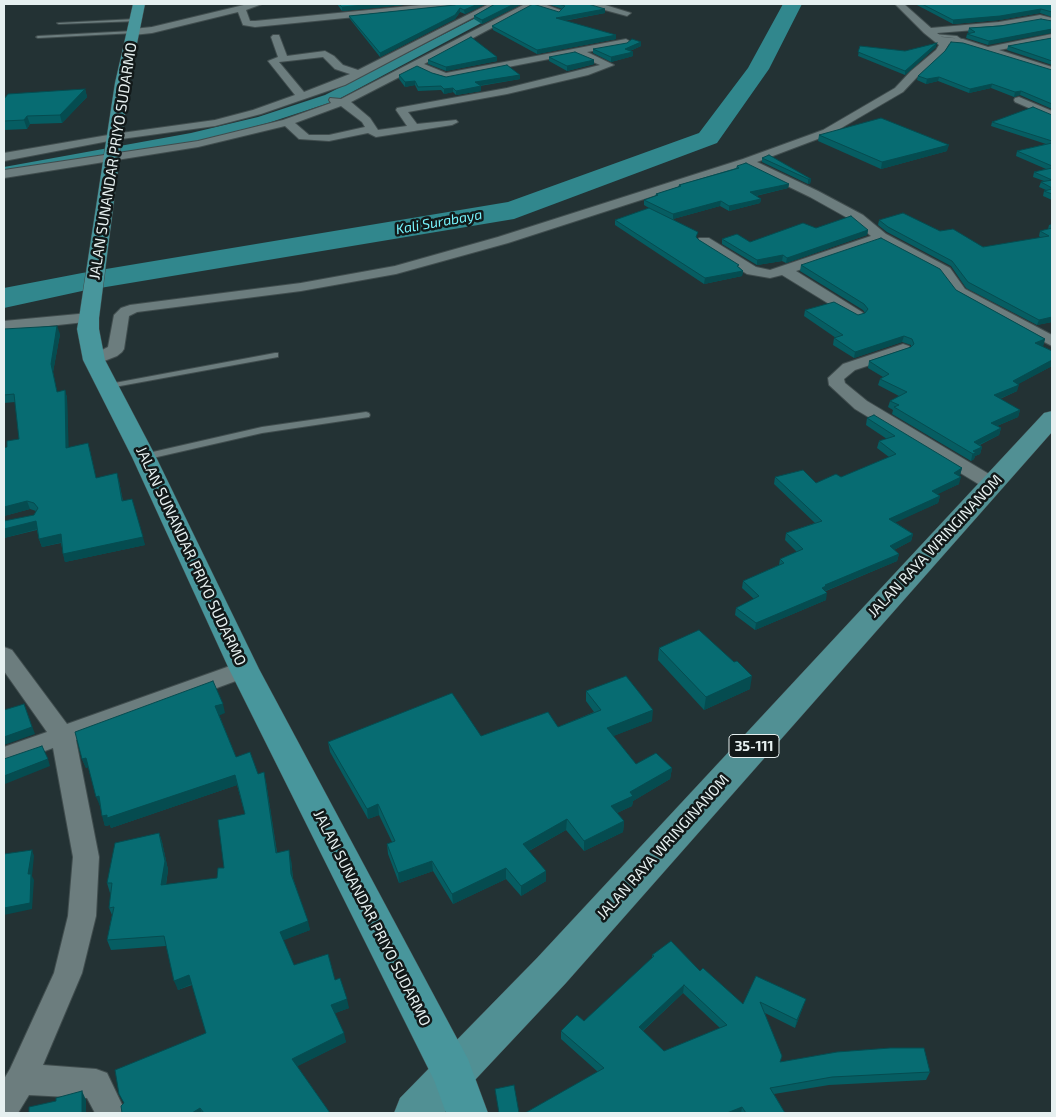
<!DOCTYPE html>
<html>
<head>
<meta charset="utf-8">
<style>
	body { margin:0 }
	#map { position:relative; width:1056px; height:1117px; overflow:hidden; background:#233234; font-family:"Exo 2",sans-serif }
	canvas { display:block }
	.frame { position:absolute; inset:0; border:5px solid #e6f0f0; pointer-events:none }
</style>
</head>
<body>
<div id="map">
<canvas width="1056" height="1117"></canvas>
<div class="frame"></div>
</div>
<script>
const c = document.querySelector('canvas').getContext('2d');
c.lineJoin = 'round';
const poly = rows => new Path2D(rows.map(r => 'M' + r).join(''));
function paint(path, color) { c.fillStyle = color; c.fill(path, 'evenodd'); }
function trace(path, color, width, dash) { c.strokeStyle = color; c.lineWidth = width; c.lineCap = dash ? 'butt' : 'round'; c.setLineDash(dash || []); c.stroke(path); }
function drawText(font, color, halo, rows, align = 'center') {
  c.font = font + ' "Exo 2",sans-serif'; c.lineWidth = 5; c.setLineDash([]); c.textBaseline = 'middle'; c.strokeStyle = halo; c.fillStyle = color; for (const [text, x, y, turn = 0] of rows) {
    c.save(); c.translate(x, y); c.rotate((+turn || 0) * Math.PI / 180); c.textAlign = isNaN(turn) ? turn : align; if (halo) c.strokeText(text, 0, 0); c.fillText(text, 0, 0); c.restore();
  }
}
paint(poly([
	[503,4,517,4,335,101,268,123,191,143,4,177,4,167,191,133,258,117,325,95,503,4]
]), '#31878d');
paint(poly([
	[783,4,802,4,769,69,717,143,514,219,82,291,4,308,4,288,82,273,508,202,699,133,748,68,783,4]
]), '#31878d');
const service = poly([
	[136,19,138,21,59,24,57,23,136,19],
	[133,31,135,33,38,38,36,37,38,36,133,31],
	[933,34,957,36,965,42,961,43,954,38,935,36,933,34],
	[275,353,278,353,278,357,109,388,105,386,109,384,275,353],
	[366,412,369,413,370,415,369,417,262,433,144,460,140,457,144,454,262,427,366,412]
]);
const minor = poly([
	[248,4,262,4,246,10,250,21,255,21,431,4,459,4,455,7,255,27,243,25,238,12,152,33,133,35,128,32,133,29,152,27,248,4],
	[489,4,499,4,345,85,261,114,215,126,114,140,4,161,4,153,114,134,215,120,253,110,295,95,268,61,278,57,271,37,273,35,279,35,287,56,325,51,334,56,343,65,358,70,489,4],
	[323,57,335,69,350,74,304,92,279,62,323,57],
	[525,4,544,4,563,11,559,14,533,6,424,64,446,73,626,39,631,42,626,45,587,52,614,65,588,75,507,94,408,112,417,124,456,120,458,122,452,125,376,137,368,133,329,141,299,139,285,126,198,147,4,178,4,170,198,141,283,120,331,103,329,100,330,98,341,99,525,4],
	[575,54,600,65,507,88,397,108,396,110,407,126,378,130,370,118,351,102,417,68,433,76,446,79,575,54],
	[341,106,362,122,365,127,329,135,309,135,295,123,341,106],
	[589,4,602,4,631,13,627,16,590,6,589,4],
	[895,4,904,4,931,28,999,22,1040,15,1052,18,1052,24,1040,21,999,28,937,33,942,37,963,39,988,47,1052,34,1052,40,999,50,1052,67,1052,73,962,45,949,44,943,54,919,75,903,92,831,134,757,162,818,191,863,215,886,234,950,268,965,289,1052,335,1052,346,955,295,940,274,880,242,796,271,862,312,865,315,862,318,857,320,852,318,782,275,770,278,747,274,699,244,697,241,699,238,709,238,756,267,770,270,871,236,853,221,810,197,746,166,508,243,396,274,301,291,137,312,129,316,124,349,122,352,117,356,94,365,88,363,86,360,88,357,108,347,114,315,121,308,130,305,301,283,395,266,498,237,743,159,823,130,895,88,911,71,936,50,939,45,924,33,895,4],
	[1019,97,1052,111,1052,118,1015,102,1014,100,1015,98,1019,97],
	[89,313,94,315,97,318,94,321,4,331,4,321,89,313],
	[903,344,909,346,911,349,909,352,855,370,844,379,845,383,867,401,999,480,1001,484,999,488,992,490,985,488,855,409,829,385,828,378,843,364,903,344],
	[4,647,12,650,67,724,244,661,252,663,255,669,252,675,76,740,99,857,96,916,82,973,43,1065,96,1069,107,1073,126,1113,95,1113,87,1098,29,1095,18,1113,4,1113,4,1079,10,1069,54,973,68,916,73,857,53,748,4,766,4,747,47,732,4,671,4,647]
]);
const primary = poly([
	[1052,411,1052,432,565,984,444,1113,394,1113,400,1098,537,958,1044,413,1052,411]
]);
const trunk = poly([
	[133,4,145,4,129,83,99,318,99,329,105,360,156,457,259,669,468,1059,488,1113,446,1113,434,1080,229,669,132,457,83,360,77,329,79,318,115,83,133,4]
]);
trace(service, '#404d4e', 2);
trace(minor, '#404d4e', 2);
trace(primary, '#404d4e', 1);
trace(trunk, '#404d4e', 1);
paint(service, '#6c7d7e');
paint(minor, '#6c7d7e');
paint(primary, '#519094');
paint(trunk, '#48969c');
paint(poly([
	[337,4,414,4,342,11],
	[486,4,465,14,460,12,455,19,380,57,350,19,349,16,455,5],
	[495,4,522,4,482,24,474,19,474,16],
	[548,4,588,4,605,13,564,21,616,35,616,39,537,54,493,30,492,26,559,12,562,9],
	[915,4,1052,4,1052,17,1040,13,999,20,953,24],
	[1052,21,988,45,966,38,967,34,969,33,968,32,969,28],
	[1052,38,1052,65,1007,50,1008,46],
	[641,46,630,51,633,56,611,62,593,53,593,49],
	[860,46,905,51,936,47,905,75,858,56],
	[549,57,594,60,594,64,567,71,549,61],
	[428,60,497,61,446,71,428,64],
	[1052,70,1052,109,1020,95,1014,97,991,88,969,93,938,81,926,84,917,80,918,76],
	[432,73,446,77,520,79,480,86,481,86,481,91,456,95,453,92,444,94,441,90,418,91,415,85,405,87,399,79,399,75],
	[85,89,87,97,62,123,30,124,27,129,4,130,4,99],
	[1052,115,1052,200,1043,196,1044,191,1046,190,1039,187,1041,182,1044,181,1033,177,1034,172,1046,169,1016,156,1017,151,1046,144,991,126,992,122],
	[819,135,947,151,881,169,818,141],
	[762,158,811,179,810,184,808,184,762,162],
	[737,166,789,184,788,188,756,196,761,199,760,203,729,211,720,206,673,219,697,238,699,240,739,267,743,271,742,276,704,284,615,225,615,220,649,208,644,205,644,200,655,196,656,194,678,187,679,185,736,168],
	[879,220,940,231,983,247,1041,238,1039,236,1040,231,1048,229,1049,225,1052,224,1052,322,1037,325,966,288,951,266,887,232,878,225],
	[816,228,868,230,867,235,786,263,782,261,757,265,722,244,722,239,750,242],
	[801,265,956,290,1045,339,1043,346,1042,346,1052,351,1052,366,1018,384,1017,391,1000,399,1020,410,1018,417,997,426,1001,428,999,435,980,445,982,447,980,454,975,456,974,459,971,461,892,414,893,410,888,407,890,401,899,396,878,385,880,379,883,377,868,368,869,361,911,347,911,345,902,342,854,358,833,345,834,338,836,338,804,316,805,310,858,315,865,313,863,310,800,271],
	[4,329,60,334,53,372,57,392,65,390,67,398,68,447,90,451,96,478,119,481,123,501,145,545,65,562,61,543,42,547,39,539,37,530,4,538,4,521,34,515,36,511,30,509,4,516,4,448,7,447,19,439,15,402,4,403],
	[867,418,962,468,960,475,958,476,959,484,937,494,940,496,938,503,895,522,913,534,911,541,894,550,899,554,897,561,826,591,826,600,755,630,735,615,736,608,754,599,742,588,743,581,779,565,780,559,797,552,785,540,786,533,815,523,774,484,775,477,816,483,841,477,889,457,877,448,879,441,887,439,866,425],
	[659,648,750,689,704,710,658,660],
	[586,691,652,721,613,736,636,764,672,768,670,779,633,801,632,806,617,813,624,821,623,832,584,851,566,830,529,851,546,881,521,896,506,879,453,904,433,871,399,883,388,854,387,844,392,842,379,815,368,819,330,752,328,742,481,736,558,727,594,712,586,701],
	[225,713,219,715,236,757,258,774,266,782,277,852,291,860,293,878,310,930,283,940,294,965,335,980,349,1008,335,1013,346,1042,297,1066,330,1113,122,1113,206,1033,192,985,178,990,166,946,111,950,107,940,112,915,109,908,111,892,110,893,107,883,159,833,162,842,168,870,166,885,217,878,224,868,245,814,237,785,111,828,110,825,105,826,100,806,88,767,86,768,82,759],
	[652,955,700,971,743,1004,756,976,803,1007,795,1028,765,1013,781,1062,930,1072,926,1080,829,1085,774,1094,785,1113,525,1113,598,1072,561,1039,561,1031,584,1021,652,958],
	[683,993,720,1028,664,1051,643,1031]
]), '#065d62');
paint(poly([
	[375,4,414,4,342,11,342,7],
	[478,4,486,4,465,14,464,10],
	[514,4,522,4,482,24,482,20],
	[460,8,460,12,455,19,380,57,380,53],
	[605,9,605,13,556,22,556,18],
	[1041,9,1040,13,999,20,953,24,953,20],
	[1052,29,1052,33,988,45,989,41],
	[616,35,616,39,537,54,537,50],
	[641,42,641,46,625,53,625,49],
	[937,43,936,47,905,75,905,71],
	[633,52,633,56,611,62,611,57],
	[497,57,497,61,446,71,446,67],
	[594,60,594,64,567,71,567,66],
	[520,75,520,79,476,86,475,82],
	[939,77,938,81,926,84,927,79],
	[415,81,415,85,405,87,405,82],
	[992,84,991,88,969,93,970,89],
	[481,86,481,91,456,95,456,91],
	[453,88,453,92,444,94,444,89],
	[85,89,87,97,62,123,60,115],
	[1021,91,1020,95,1014,97,1015,92],
	[27,116,30,124,27,129,24,120],
	[949,145,947,151,881,169,882,162],
	[808,179,811,179,810,184,808,184],
	[789,184,788,188,750,197,750,192],
	[761,199,760,203,729,211,729,206],
	[721,201,720,206,673,219,673,214],
	[868,230,867,235,786,263,787,258],
	[783,255,782,261,757,265,757,260],
	[743,271,742,276,704,284,705,278],
	[1052,317,1052,322,1037,325,1039,320],
	[57,326,60,334,53,372,59,399,51,364],
	[904,336,902,342,854,358,855,352],
	[1045,339,1043,346,1033,350,1035,343],
	[1052,360,1052,366,1011,388,1013,381],
	[1019,385,1017,391,992,402,994,395],
	[65,390,67,398,69,456,66,448],
	[1020,410,1018,417,989,429,991,423],
	[1001,428,999,435,972,448,974,442],
	[982,447,980,454,975,456,974,459,971,461,973,451],
	[962,468,960,475,952,480,954,473],
	[117,473,119,481,124,509,122,501],
	[961,477,959,484,930,498,932,491],
	[940,496,938,503,888,526,889,519],
	[27,501,30,509,4,516,4,507],
	[36,521,38,529,4,538,4,529],
	[61,534,63,542,42,547,39,539],
	[913,534,911,541,888,553,890,546],
	[143,537,145,545,65,562,63,554],
	[899,554,897,561,825,591,822,588,825,585],
	[827,593,826,600,755,630,756,623],
	[752,676,750,689,704,710,706,697],
	[24,704,35,734,4,745,4,737],
	[223,704,225,713,218,716,215,706],
	[653,710,652,721,606,739,607,728],
	[86,758,89,767,86,768,82,759],
	[48,759,50,766,5,784,4,782,4,776],
	[672,768,670,779,633,801,632,806,610,816,611,806,630,792],
	[264,772,266,782,278,862,276,853],
	[235,775,237,785,111,828,110,825,105,826,102,816],
	[99,796,102,806,100,806,96,797],
	[378,804,379,815,368,819,367,809],
	[567,819,566,830,523,854,523,844],
	[624,821,623,832,584,851,584,841],
	[159,833,162,842,168,870,164,895,161,885],
	[32,850,34,856,32,876,34,880,32,909,4,915,4,908,28,874],
	[289,850,291,860,293,883,291,874],
	[432,861,433,871,399,883,398,873],
	[506,868,506,879,453,904,452,894],
	[546,871,546,881,521,896,521,886],
	[308,921,310,930,282,941,280,932],
	[189,975,192,984,178,990,174,981],
	[684,985,683,993,638,1035,639,1027],
	[347,999,349,1008,333,1014,331,1005],
	[806,999,803,1007,795,1028,797,1020],
	[344,1033,346,1042,294,1068,292,1059],
	[82,1091,86,1100,86,1113,82,1113],
	[742,1107,741,1113,727,1113],
	[200,1108,202,1113,192,1113]
]), '#054c50');
const building = poly([
	[339,4,375,4,342,7,339,4],
	[457,4,478,4,464,10,460,8,455,15,380,53,349,16,455,5,457,4],
	[495,4,514,4,482,20,474,16,495,4],
	[533,4,559,12,565,6,558,4,588,4,605,9,556,18,616,35,537,50,492,26,533,4],
	[922,4,1052,4,1052,12,1041,9,1000,16,953,20,922,4],
	[1041,19,1052,21,1052,29,989,41,967,34,975,32,969,28,1000,26,1041,19],
	[471,37,497,57,446,67,428,60,471,37],
	[1052,38,1052,61,1008,46,1052,38],
	[632,39,641,42,625,49,633,52,611,57,593,49,627,43,632,39],
	[951,42,963,43,1052,70,1052,104,1021,91,1015,92,992,84,970,89,939,77,927,79,918,76,945,51,951,42],
	[937,43,905,71,858,52,860,46,905,51,937,43],
	[575,52,594,60,567,66,549,57,575,52],
	[507,65,520,75,475,82,481,86,456,91,453,88,444,89,441,86,418,87,415,81,405,82,399,75,417,66,432,73,446,77,507,65],
	[85,89,60,115,27,116,24,120,4,121,4,99,8,94,85,89],
	[1033,107,1052,115,1052,141,992,122,1033,107],
	[881,118,949,145,882,162,819,135,881,118],
	[1052,143,1052,166,1017,151,1052,143],
	[769,155,811,179,808,179,762,158,769,155],
	[746,163,789,184,750,192,761,199,729,206,721,201,673,214,644,200,658,195,656,194,681,186,679,185,739,168,737,166,746,163],
	[1052,168,1052,180,1034,172,1052,168],
	[1052,180,1052,188,1041,182,1052,180],
	[1052,189,1052,194,1044,191,1052,189],
	[649,208,698,232,696,237,699,240,739,265,737,266,743,271,705,278,615,220,649,208],
	[903,213,940,231,953,229,983,247,1049,236,1040,231,1052,228,1052,317,1039,320,968,282,952,261,888,227,879,220,903,213],
	[851,216,868,230,787,258,783,255,757,260,722,239,737,234,750,242,803,223,816,228,851,216],
	[881,238,940,269,956,290,1045,339,1035,343,1052,351,1052,360,1013,381,1019,385,994,395,1020,410,991,423,1001,428,974,442,982,447,973,451,976,453,973,454,894,407,899,405,890,401,907,392,880,379,889,374,869,361,911,347,914,344,912,339,904,336,855,352,834,338,843,335,805,310,834,302,858,315,865,313,868,309,864,304,801,265,881,238],
	[57,326,51,364,57,392,65,390,66,448,88,443,96,478,117,473,122,501,132,499,143,537,63,554,61,534,39,539,36,521,4,529,4,521,34,515,38,508,34,503,27,501,4,507,4,448,7,447,7,441,19,439,14,394,4,395,4,329,57,326],
	[874,415,962,468,954,473,961,477,932,491,940,496,889,519,913,534,890,546,899,554,825,585,826,586,822,588,827,593,756,623,736,608,759,596,743,581,784,563,780,559,803,549,786,533,822,521,775,477,803,470,816,483,836,474,841,477,896,454,879,441,895,436,867,418,874,415],
	[699,630,734,662,737,661,752,676,706,697,659,648,699,630],
	[626,676,653,710,607,728,636,764,656,753,672,768,630,792,633,796,611,806,624,821,584,841,567,819,523,844,546,871,521,886,506,868,452,894,432,861,398,873,387,844,395,841,378,804,367,809,328,742,452,693,481,736,548,712,558,727,601,710,586,691,626,676],
	[213,681,223,704,215,706,236,757,250,752,258,774,264,772,276,853,289,850,291,874,308,921,280,932,294,965,328,954,335,980,340,978,347,999,331,1005,344,1033,292,1059,330,1113,204,1113,200,1108,192,1113,122,1113,121,1106,124,1103,119,1094,115,1070,206,1033,189,975,174,981,164,936,107,940,114,907,109,908,112,883,107,883,115,843,159,833,165,861,161,885,217,878,218,868,224,868,218,820,245,814,235,775,107,818,107,815,102,816,99,796,96,797,86,758,82,759,75,732,213,681],
	[24,704,32,727,4,737,4,710,24,704],
	[42,746,48,759,4,776,4,759,42,746],
	[32,850,28,874,31,874,30,903,4,908,4,854,32,850],
	[671,941,700,971,703,968,743,1004,756,976,806,999,797,1020,760,1002,782,1056,780,1062,837,1052,890,1048,924,1048,930,1072,832,1077,770,1088,785,1113,746,1113,742,1107,727,1113,525,1113,604,1068,561,1031,577,1015,584,1021,654,956,652,955,671,941],
	[684,985,727,1025,664,1051,639,1027,684,985],
	[514,1085,519,1113,499,1113,495,1089,514,1085],
	[82,1091,82,1113,29,1113,29,1107,56,1101,56,1098,82,1091]
]);
paint(building, '#076c72');
trace(building, '#054c50', 1);
drawText('italic 14px', '#77f2fb', '#121919', [
	["Kali Surabaya",439,222,-10]
]);
for (const [x, y, w] of [
	[754,746,50]
]) { const box = new Path2D(); box.roundRect(x - w / 2, y - 11.5, w, 23, 4); c.fillStyle = '#121919'; c.fill(box); trace(box, '#e6f0f0', 1); }
drawText('bold 14px', '#e6f0f0', null, [
	["35-111",754,746]
]);
drawText('15px', '#e6f0f0', '#121919', [
	["JALAN SUNANDAR PRIYO SUDARMO",113,161,-81],
	["JALAN RAYA WRINGINANOM",935,546,-47],
	["JALAN SUNANDAR PRIYO SUDARMO",191,556,65],
	["JALAN RAYA WRINGINANOM",663,847,-48],
	["JALAN SUNANDAR PRIYO SUDARMO",372,918,63]
]);
</script>
</body>
</html>
